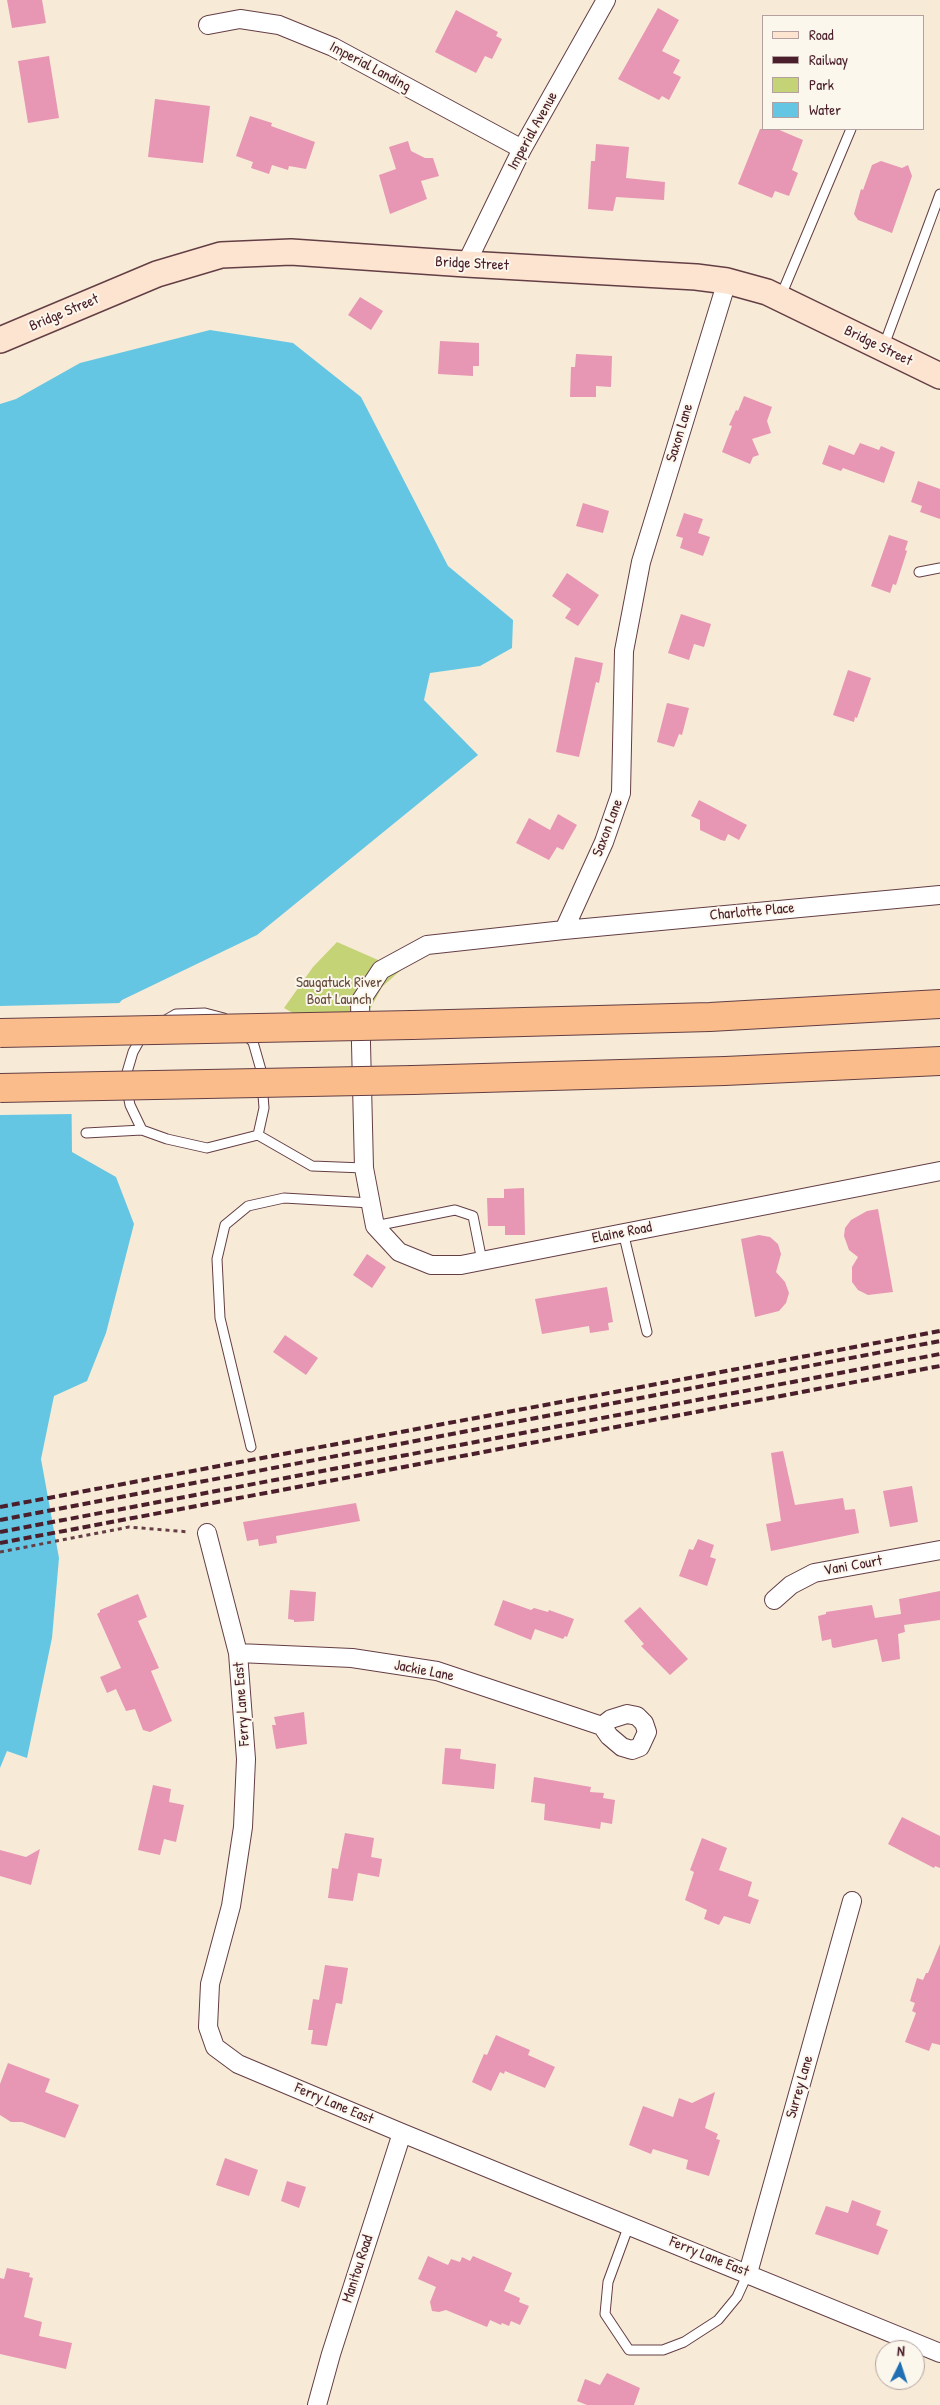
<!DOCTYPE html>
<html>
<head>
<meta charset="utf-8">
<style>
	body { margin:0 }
	#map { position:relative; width:940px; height:2405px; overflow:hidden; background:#f7ebd7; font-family:"Patrick Hand",sans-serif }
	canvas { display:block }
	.legend { position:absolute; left:762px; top:15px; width:162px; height:115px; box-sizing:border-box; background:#fbf7ec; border:1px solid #b4a19f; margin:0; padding:6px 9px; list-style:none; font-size:15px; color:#4a1f2b }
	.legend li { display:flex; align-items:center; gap:10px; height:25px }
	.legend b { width:25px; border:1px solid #b4a19f }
	.north { position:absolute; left:875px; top:2340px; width:50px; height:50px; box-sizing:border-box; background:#fbf7ec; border:1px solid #b4a19f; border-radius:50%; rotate:4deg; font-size:14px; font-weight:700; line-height:20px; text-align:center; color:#4a1f2b }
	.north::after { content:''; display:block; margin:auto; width:18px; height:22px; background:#1f6fb2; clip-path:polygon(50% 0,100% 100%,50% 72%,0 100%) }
</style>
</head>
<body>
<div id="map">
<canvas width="940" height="2405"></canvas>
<ul class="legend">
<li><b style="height:6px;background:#fde4d0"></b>Road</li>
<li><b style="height:6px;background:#4a1f2b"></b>Railway</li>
<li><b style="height:14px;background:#c4d376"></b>Park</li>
<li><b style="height:14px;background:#65c6e3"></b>Water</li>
</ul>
<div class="north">N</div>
</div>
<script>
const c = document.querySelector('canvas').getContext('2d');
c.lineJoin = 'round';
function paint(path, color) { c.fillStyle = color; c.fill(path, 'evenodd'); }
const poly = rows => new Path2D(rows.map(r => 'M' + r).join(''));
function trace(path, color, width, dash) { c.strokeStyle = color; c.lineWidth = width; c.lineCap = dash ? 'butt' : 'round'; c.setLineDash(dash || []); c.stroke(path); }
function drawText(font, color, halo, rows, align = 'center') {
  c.font = font + ' "Patrick Hand",sans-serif'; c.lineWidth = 4; c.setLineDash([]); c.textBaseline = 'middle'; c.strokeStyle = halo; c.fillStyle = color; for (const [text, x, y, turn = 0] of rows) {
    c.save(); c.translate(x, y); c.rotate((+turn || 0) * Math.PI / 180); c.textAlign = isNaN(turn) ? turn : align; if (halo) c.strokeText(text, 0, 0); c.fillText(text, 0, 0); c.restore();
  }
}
paint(poly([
	[337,942,401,970,382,987,362,1024,302,1018,284,1008,313,967]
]), '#c4d376');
paint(poly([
	[210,330,293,343,361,397,448,566,513,620,512,648,480,666,430,673,424,700,478,755,257,935,122,1000,71,1057,72,1152,116,1177,134,1224,106,1333,87,1381,54,1396,41,1459,59,1558,52,1638,27,1758,7,1751,0,1768,0,404,16,399,80,363]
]), '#65c6e3');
paint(poly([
	[122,1003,74,1058,74,1114,0,1115,0,1006]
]), '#f7ebd7');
paint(poly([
	[7,0,42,0,46,23,12,28],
	[658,8,679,20,662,51,680,60,673,73,681,77,669,100,662,96,659,100,618,79],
	[456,10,498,32,496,36,502,39,492,59,485,56,476,73,435,52],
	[49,56,59,118,28,123,18,61],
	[155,99,210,106,203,163,148,157],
	[250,116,272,123,271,126,315,142,306,169,289,166,288,170,272,165,269,174,251,168,253,162,236,156],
	[760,129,777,129,803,140,792,170,798,173,789,196,775,191,772,198,738,184],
	[408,141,411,151,425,158,433,158,439,176,421,181,427,199,390,214,379,175,396,169,389,147],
	[596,144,629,147,626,178,665,182,664,200,616,197,613,211,588,209,591,161,595,161],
	[881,161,902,168,908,165,912,176,892,233,858,220,854,214,861,189,863,190,872,165],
	[360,297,383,311,371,330,348,315],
	[440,341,479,343,479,366,473,366,473,376,438,374],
	[576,354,612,356,611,387,596,386,596,397,570,397,571,367,575,367],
	[744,396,772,407,767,421,771,433,752,439,759,455,753,457,750,464,722,452,732,426,729,425,731,421,736,410,738,411],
	[860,443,879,450,881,446,895,452,884,483,843,468,841,471,822,464,829,445,854,455],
	[918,481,940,489,940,519,920,512,922,506,911,502],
	[583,503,609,511,603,533,576,526],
	[684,513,703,519,698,533,710,537,703,556,680,548,683,538,676,536],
	[889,535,908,541,905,550,907,551,896,585,893,584,890,593,871,586],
	[567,573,599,595,578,626,565,618,571,609,552,596],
	[681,614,711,624,704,647,694,644,689,660,668,653],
	[575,657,603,663,599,683,596,682,579,757,556,752],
	[848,670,871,678,857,718,855,717,854,722,833,715],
	[667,703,689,708,682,735,679,734,674,747,657,742],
	[699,800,747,825,739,840,728,834,725,841,721,840,700,830,700,820,691,816],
	[558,814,577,825,563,850,557,847,549,860,516,843,529,818,550,830],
	[524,1188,525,1235,505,1235,505,1226,488,1226,487,1198,504,1198,504,1189],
	[878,1209,893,1292,868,1295,858,1290,852,1282,852,1267,858,1257,849,1250,844,1236,845,1228,851,1220,867,1211],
	[759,1235,770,1237,778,1244,781,1254,776,1272,785,1282,789,1293,786,1303,779,1311,755,1317,741,1239],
	[367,1254,386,1267,372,1288,353,1275],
	[607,1287,613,1322,608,1323,609,1330,590,1333,589,1326,542,1334,535,1299],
	[285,1335,318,1358,306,1375,273,1352],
	[783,1451,795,1505,843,1498,845,1510,855,1509,859,1533,771,1551,766,1524,781,1521,771,1453],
	[912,1486,918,1522,890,1527,883,1491],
	[356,1503,360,1521,276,1536,277,1543,259,1546,258,1539,247,1541,243,1522],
	[698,1539,714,1545,710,1557,716,1559,707,1586,679,1576,689,1549,693,1550],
	[290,1590,316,1592,314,1621,294,1622,294,1620,288,1619],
	[940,1591,940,1620,904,1625,905,1632,898,1634,900,1659,882,1662,877,1639,834,1648,832,1647,831,1639,822,1641,818,1616,826,1614,826,1612,872,1605,875,1618,901,1614,899,1599],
	[138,1594,147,1617,138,1621,159,1668,151,1671,172,1721,150,1732,143,1730,135,1709,126,1711,116,1689,107,1693,100,1677,121,1668,97,1614,100,1612,100,1610],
	[503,1600,531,1610,534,1608,548,1612,549,1610,574,1619,567,1637,565,1636,563,1639,535,1629,531,1640,494,1625],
	[640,1607,688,1659,670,1675,641,1646,644,1644,624,1621],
	[304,1712,307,1744,276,1749,272,1725,276,1725,274,1717],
	[445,1748,461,1749,460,1759,496,1764,494,1789,442,1784],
	[534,1777,591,1787,590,1792,604,1793,603,1798,615,1800,612,1824,601,1822,600,1829,544,1820,545,1804,531,1802],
	[153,1785,171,1789,169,1802,184,1805,176,1842,164,1839,160,1855,138,1850],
	[902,1817,940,1836,940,1868,935,1866,934,1868,888,1844],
	[345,1833,374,1838,371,1857,382,1859,379,1877,358,1873,353,1901,328,1898,332,1868,338,1869],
	[702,1838,727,1848,719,1870,752,1882,748,1896,759,1900,750,1924,724,1916,719,1925,704,1919,707,1910,685,1900,694,1872,690,1870],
	[40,1849,31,1885,0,1876,0,1850,26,1857],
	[940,1944,940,2045,932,2043,929,2051,905,2042,916,2013,912,2011,915,2003,910,2001,917,1978,923,1980,926,1973,928,1973],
	[325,1965,348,1968,342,2004,336,2003,327,2046,311,2044,313,2030,308,2030,313,1999,319,2000],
	[496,2035,530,2050,528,2055,555,2067,545,2088,505,2071,504,2074,500,2072,491,2091,472,2082,484,2054,487,2055],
	[8,2063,50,2079,45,2092,79,2105,65,2138,22,2122,11,2122,0,2115,0,2084],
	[715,2092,705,2128,718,2134,716,2139,720,2140,709,2176,686,2169,688,2160,653,2149,651,2154,629,2145,643,2106,673,2117,679,2098,692,2103],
	[225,2158,258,2170,249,2196,216,2185],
	[287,2181,306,2187,299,2208,281,2201],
	[852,2200,881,2211,876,2225,888,2230,878,2255,815,2234,826,2206,848,2213],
	[428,2256,448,2265,451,2259,460,2262,462,2257,470,2261,473,2256,512,2273,504,2291,520,2298,519,2302,529,2306,520,2325,511,2321,509,2326,502,2323,501,2325,490,2320,487,2327,446,2310,439,2312,432,2311,430,2302,436,2287,418,2279],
	[7,2268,30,2273,29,2277,33,2278,24,2317,42,2322,39,2336,72,2343,66,2369,0,2354,0,2278,4,2279],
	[607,2373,640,2388,634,2405,587,2405,577,2401,585,2379,600,2385]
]), '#e796b4');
const lane = poly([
	[780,298,851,129],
	[883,348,940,194],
	[919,572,940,568],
	[164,1021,176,1014,205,1013,224,1018],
	[143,1034,133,1052,125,1079,130,1105,142,1130,167,1139,207,1148,258,1135],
	[245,1034,253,1042,261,1070,264,1108,258,1135,312,1166,364,1168],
	[86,1133,142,1130],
	[375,1226,455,1210,473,1216,482,1261],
	[623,1232,647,1332],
	[251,1447,220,1318,217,1259,225,1225,248,1206,284,1198,371,1203],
	[629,2225,608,2282,605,2314,629,2350,663,2350,684,2342,718,2320,737,2297,748,2273]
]);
const street = poly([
	[208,25,240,19,279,25,333,47,522,149],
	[466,264,522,149,606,0],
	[940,895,564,930,427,945,381,970,360,1002,364,1168,375,1226,399,1252,431,1265,461,1265,940,1171],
	[564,930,604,842,621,793,624,651,641,562,727,281],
	[207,1533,238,1653,246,1759,243,1827,231,1906,210,1984,208,2027,215,2047,238,2064,402,2133,940,2353],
	[774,1600,791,1585,814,1573,940,1550],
	[238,1653,352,1658,437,1671,602,1726,611,1719,627,1714,637,1716,644,1723,647,1732,640,1747,632,1750,622,1747,609,1736,602,1726],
	[748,2273,852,1901],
	[317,2405,331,2354,402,2133]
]);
const secondary = poly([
	[0,340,157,274,221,255,291,252,466,264,696,277,727,281,767,292,940,376]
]);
const highway = poly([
	[412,1025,710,1017,940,1004],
	[413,1080,725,1071,940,1061]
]);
trace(lane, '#643e45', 11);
trace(street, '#643e45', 20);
trace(secondary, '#643e45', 28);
trace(highway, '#643e45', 30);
trace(poly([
	[0,1552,129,1527,189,1532]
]), '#643e45', 3, [4, 4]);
trace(lane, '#fff', 9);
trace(street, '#fff', 18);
trace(secondary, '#fde4d0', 25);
trace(highway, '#f9bc8a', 28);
trace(poly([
	[0,1507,940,1331],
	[0,1520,940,1341],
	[0,1532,940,1354],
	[0,1543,940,1366]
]), '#4a1f2b', 4, [8, 4]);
const highwayBridge = poly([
	[0,1033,412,1025],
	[0,1088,413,1080]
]);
trace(highwayBridge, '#643e45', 30, []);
trace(highwayBridge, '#f9bc8a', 28);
drawText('15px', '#4a1f2b', '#fbf7ec', [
	["Imperial Landing",370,67,28],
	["Imperial Avenue",533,131,-61],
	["Bridge Street",472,264,3],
	["Bridge Street",64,313,-23],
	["Bridge Street",878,346,26],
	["Saxon Lane",680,433,-73],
	["Saxon Lane",608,828,-69],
	["Charlotte Place",752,912,-5],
	["Elaine Road",622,1233,-11],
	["Vani Court",853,1566,-10],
	["Jackie Lane",424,1671,11],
	["Ferry Lane East",242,1704,-94],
	["Surrey Lane",800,2087,-74],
	["Ferry Lane East",334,2104,23],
	["Ferry Lane East",709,2257,22],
	["Manitou Road",358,2269,-72]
]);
drawText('15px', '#684c3e', '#fbf7ec', [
	["Saugatuck River",339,983],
	["Boat Launch",339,1000]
]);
</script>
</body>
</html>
